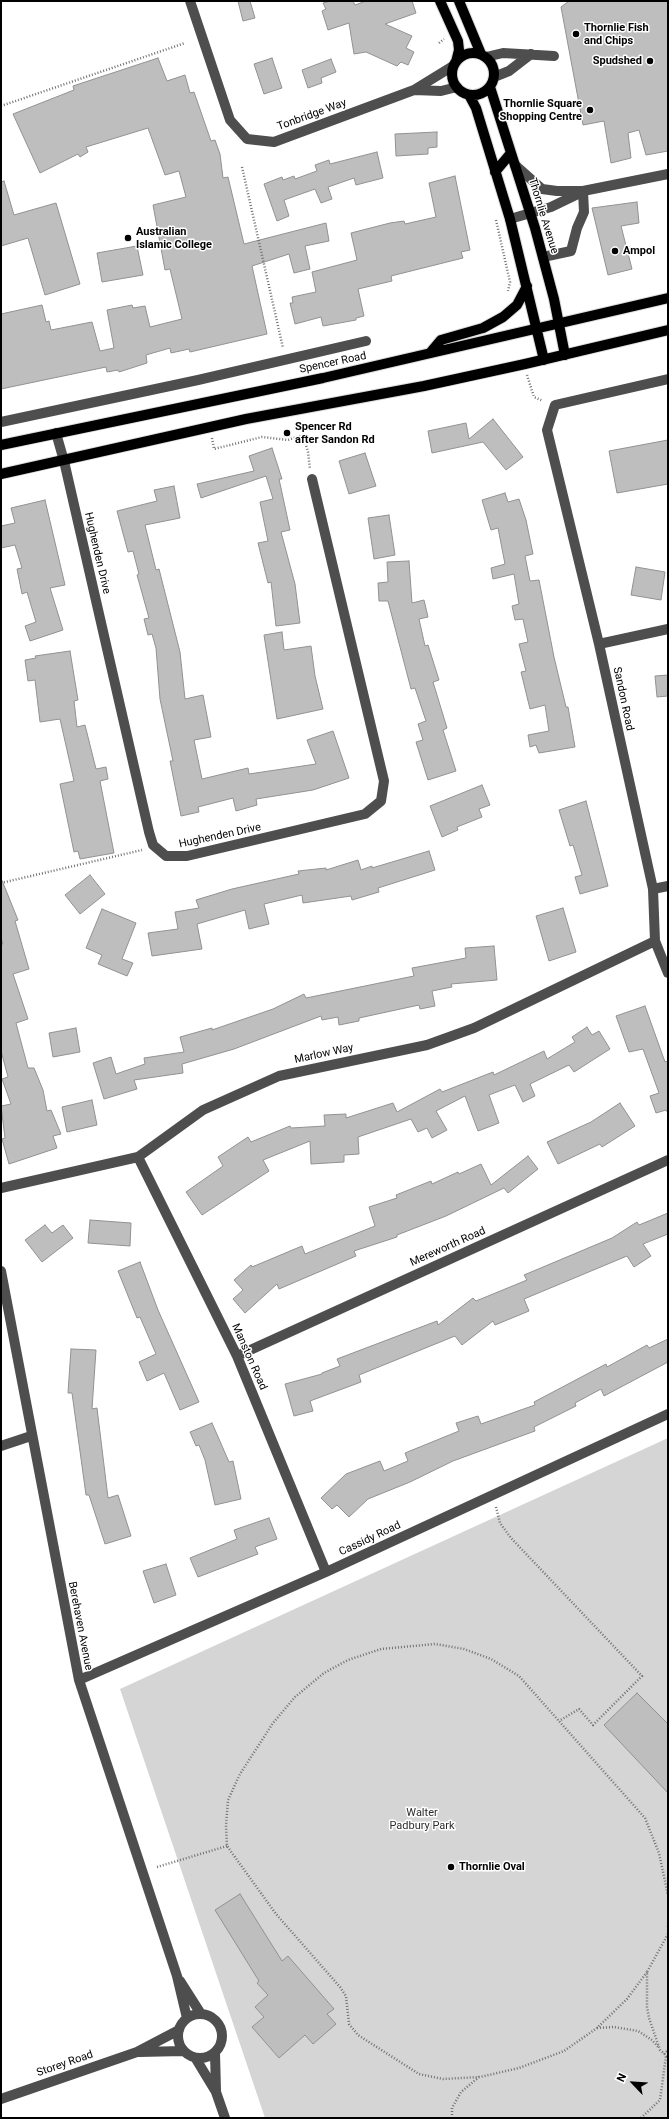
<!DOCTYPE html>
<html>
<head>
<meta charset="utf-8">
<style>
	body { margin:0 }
	#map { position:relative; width:669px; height:2119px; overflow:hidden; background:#fff; font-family:Roboto,sans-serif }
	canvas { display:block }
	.frame { position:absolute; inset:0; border:2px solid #000; pointer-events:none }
	.north { position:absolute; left:613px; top:2063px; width:40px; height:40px; -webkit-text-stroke:3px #fff; paint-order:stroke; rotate:295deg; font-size:11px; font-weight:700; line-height:16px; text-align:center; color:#000 }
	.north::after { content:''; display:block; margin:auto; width:14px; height:18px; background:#000; clip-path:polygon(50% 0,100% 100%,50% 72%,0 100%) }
</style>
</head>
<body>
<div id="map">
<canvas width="669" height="2119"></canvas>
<div class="frame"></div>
<div class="north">N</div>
</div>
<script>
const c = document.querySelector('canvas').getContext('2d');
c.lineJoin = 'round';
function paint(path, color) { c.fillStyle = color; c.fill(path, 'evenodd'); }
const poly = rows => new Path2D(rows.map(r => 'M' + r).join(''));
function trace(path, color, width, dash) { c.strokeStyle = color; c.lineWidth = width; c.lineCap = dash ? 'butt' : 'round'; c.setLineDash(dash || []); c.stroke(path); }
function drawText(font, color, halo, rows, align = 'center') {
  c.font = font + ' Roboto,sans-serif'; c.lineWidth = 3; c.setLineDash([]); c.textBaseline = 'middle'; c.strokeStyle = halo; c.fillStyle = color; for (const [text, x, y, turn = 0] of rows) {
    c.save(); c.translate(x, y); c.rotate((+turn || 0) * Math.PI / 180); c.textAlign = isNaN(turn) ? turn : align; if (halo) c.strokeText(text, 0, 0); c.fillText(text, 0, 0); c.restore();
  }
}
paint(poly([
	[668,1438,668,2118,265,2118,120,1689]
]), '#d5d5d5');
const building = poly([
	[238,1,250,1,255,18,243,21,238,1],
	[331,1,353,1,355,5,366,1,412,1,416,13,385,24,412,36,406,48,414,52,408,65,401,62,397,66,366,52,354,54,349,23,328,30,322,11,326,9,323,3,331,1],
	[569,1,668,1,668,151,646,155,639,130,628,133,631,158,611,163,604,121,583,125,561,7,569,1],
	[158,58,167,81,185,75,190,93,194,92,211,141,215,140,220,154,223,178,228,177,244,244,326,223,329,241,305,246,310,269,294,273,289,254,252,266,267,334,190,352,189,349,171,353,170,348,146,355,147,363,119,372,118,370,107,372,106,367,1,389,1,314,42,305,46,322,49,321,51,330,92,322,100,351,114,348,107,310,132,305,133,308,145,306,150,327,182,319,170,269,165,270,153,205,186,197,179,171,165,175,148,128,86,147,88,152,80,157,78,154,40,173,13,114,74,90,73,86,158,58],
	[272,58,282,88,264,94,254,64,272,58],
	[331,59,336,72,321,78,322,83,308,88,302,70,331,59],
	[437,132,437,147,428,148,428,154,396,156,395,134,437,132],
	[377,152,383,178,356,185,354,178,328,187,332,199,321,203,315,189,284,200,289,216,277,221,264,184,282,177,283,180,294,176,295,179,317,171,315,165,329,160,330,164,377,152],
	[455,176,470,250,461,252,463,258,391,276,392,281,358,289,364,316,356,318,356,320,323,326,321,317,295,324,290,303,293,303,292,297,316,292,312,272,357,260,351,233,390,223,404,221,405,224,436,217,429,183,455,176],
	[4,181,14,215,56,203,80,284,45,295,28,238,1,246,1,182,4,181],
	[637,202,639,223,621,226,632,269,608,275,592,208,637,202],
	[137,246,143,275,102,282,97,253,137,246],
	[493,419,523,457,506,470,483,442,432,453,428,431,466,423,469,439,493,419],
	[668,440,668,484,617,493,609,451,668,440],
	[272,448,282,479,279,479,290,530,281,532,295,584,300,623,276,626,271,582,268,583,258,543,268,541,260,502,273,499,266,476,201,498,197,484,254,471,249,456,272,448],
	[365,453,376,486,349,494,339,461,365,453],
	[174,486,180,518,145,525,156,570,159,569,180,652,185,699,203,695,211,737,194,740,202,779,248,768,249,774,316,764,307,740,333,731,349,778,313,790,256,799,257,805,236,811,233,798,198,807,199,812,181,816,170,761,173,761,160,699,156,648,152,634,148,635,144,619,149,618,137,575,139,574,133,551,128,552,117,511,157,501,154,490,174,486],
	[505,493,508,502,519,499,526,520,533,554,525,556,530,581,539,580,554,657,566,707,568,707,575,747,539,753,536,745,530,747,528,735,549,731,545,705,530,709,521,672,526,671,519,644,528,642,523,619,515,620,512,606,519,604,514,574,493,579,491,568,505,564,498,528,491,530,482,500,505,493],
	[45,500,65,585,50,588,63,630,30,641,25,626,36,622,27,592,22,594,17,569,22,568,15,545,1,548,1,526,15,523,11,508,45,500],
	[389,515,395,555,374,559,368,518,389,515],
	[409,561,412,603,424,600,428,617,419,619,425,646,428,645,439,680,433,682,447,728,443,730,456,771,428,780,416,742,423,740,418,724,426,721,415,688,411,689,388,601,379,601,378,583,388,582,387,562,409,561],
	[636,567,665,572,661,600,631,595,636,567],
	[282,632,284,650,311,646,315,676,323,709,277,719,264,635,282,632],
	[70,651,78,700,74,701,77,727,85,725,96,769,106,767,108,779,100,781,114,853,80,859,78,851,74,852,60,784,74,781,60,719,40,722,35,680,28,681,25,660,36,658,35,656,70,651],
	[668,675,668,696,657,697,655,676,668,675],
	[482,785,490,805,479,809,482,817,457,827,458,830,442,837,430,806,482,785],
	[586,801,608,886,580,894,575,877,582,875,573,845,570,846,559,810,586,801],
	[429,851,435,870,378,888,379,892,352,900,351,896,303,903,302,895,264,904,269,924,249,929,245,910,197,924,202,949,152,956,148,933,178,929,175,912,199,908,196,900,232,889,299,874,298,871,326,868,326,870,358,860,361,870,372,866,372,868,429,851],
	[90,875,105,894,80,914,65,895,90,875],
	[1,878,18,920,15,921,29,969,13,974,28,1019,16,1023,28,1068,34,1068,43,1090,47,1111,51,1110,61,1134,53,1136,57,1148,9,1164,2,1139,5,1138,1,1106,11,1104,2,1079,8,1077,1,1051,1,944,3,944,1,938,1,878],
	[563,908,576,952,549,961,536,916,563,908],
	[102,909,136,923,122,959,133,963,127,976,98,964,102,955,86,948,102,909],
	[494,946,497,980,451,984,452,987,432,991,435,1006,420,1009,419,1005,359,1018,359,1021,339,1025,338,1017,322,1020,321,1016,234,1049,182,1064,183,1073,134,1080,137,1089,104,1099,93,1063,111,1057,116,1074,145,1064,144,1058,184,1052,180,1037,212,1028,212,1030,273,1009,304,994,306,998,414,976,412,968,466,958,465,948,494,946],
	[645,1006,665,1062,668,1061,668,1113,666,1110,656,1113,650,1096,659,1093,643,1049,629,1052,616,1016,645,1006],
	[587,1027,592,1035,599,1031,610,1049,574,1072,569,1065,530,1084,535,1096,523,1102,515,1085,489,1095,499,1123,478,1131,465,1096,436,1111,447,1130,432,1138,427,1128,418,1132,411,1119,358,1137,359,1154,344,1155,344,1162,311,1164,310,1141,263,1160,269,1171,202,1215,186,1192,223,1166,218,1157,248,1137,251,1142,290,1126,291,1128,325,1126,324,1115,346,1114,346,1118,393,1103,397,1112,440,1089,442,1092,493,1072,494,1075,544,1051,547,1059,575,1042,572,1037,587,1027],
	[76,1028,80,1052,53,1057,49,1033,76,1028],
	[92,1100,97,1125,67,1132,62,1107,92,1100],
	[620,1103,635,1126,602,1147,600,1144,558,1164,547,1142,591,1122,620,1103],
	[528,1156,538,1169,508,1193,504,1188,446,1216,397,1235,397,1237,354,1251,356,1256,279,1289,277,1284,245,1313,233,1299,243,1290,234,1280,251,1265,252,1267,302,1246,305,1254,375,1226,369,1207,397,1198,396,1195,431,1181,432,1184,458,1172,459,1174,481,1164,491,1185,528,1156],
	[668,1213,668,1234,643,1244,651,1256,634,1267,627,1256,524,1299,529,1311,495,1325,493,1321,462,1345,455,1336,359,1375,361,1382,310,1401,313,1411,294,1416,285,1384,322,1374,322,1373,340,1366,337,1359,437,1321,438,1325,473,1298,476,1301,527,1280,524,1275,612,1238,637,1222,639,1225,668,1213],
	[90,1220,131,1223,130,1246,88,1243,90,1220],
	[45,1225,52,1233,63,1225,73,1238,42,1262,25,1240,45,1225],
	[140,1262,158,1310,199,1402,180,1410,164,1373,147,1381,139,1362,156,1354,140,1317,137,1318,118,1271,140,1262],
	[668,1339,668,1362,604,1396,601,1389,575,1403,576,1406,534,1427,535,1431,453,1461,410,1482,368,1499,349,1517,337,1505,332,1509,321,1498,346,1474,380,1461,384,1471,408,1461,405,1453,459,1431,456,1423,478,1416,481,1424,535,1405,534,1402,606,1364,607,1367,647,1345,649,1348,668,1339],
	[71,1349,96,1350,92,1409,97,1408,108,1498,118,1495,131,1536,105,1544,89,1495,86,1495,72,1393,68,1393,71,1349],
	[212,1423,229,1462,233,1461,241,1499,215,1505,205,1460,199,1445,196,1446,190,1432,212,1423],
	[269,1518,277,1539,255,1547,258,1554,198,1577,190,1558,237,1539,234,1530,269,1518],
	[166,1564,176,1595,154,1603,143,1571,166,1564],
	[637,1693,668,1724,668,1793,604,1725,637,1693],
	[240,1894,282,1961,288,1956,334,2009,327,2014,336,2024,313,2044,305,2035,279,2058,252,2027,264,2017,255,2007,268,1995,257,1983,259,1981,215,1910,240,1894]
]);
paint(building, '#bebebe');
trace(building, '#929292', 1);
const major = poly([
	[440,1,458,41,459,50,456,62],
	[459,1,481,54],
	'452 74a21 21 0 1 1 42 0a21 21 0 1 1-42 0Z',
	[490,87,535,228,554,299,565,355],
	[469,95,476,108,510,219,544,360],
	[495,172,511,153],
	[430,353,441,340,483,328,503,317,517,305,527,286],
	[1,445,323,378,668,298],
	[1,474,246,419,424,386,525,364,668,330]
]);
trace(major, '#dbdbdb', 12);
trace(poly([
	[439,43,444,39],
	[1,106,185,43],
	[242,167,283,348],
	[496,220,510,282,508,291],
	[527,375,534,397,543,401],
	[212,438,214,449,262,437,288,440,303,435,308,452,310,469],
	[1,883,142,850],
	[496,1507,500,1523,511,1538,642,1676,593,1725,579,1709,559,1721],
	[157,1867,227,1846],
	[668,1926,668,1927],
	[668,1934,647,1972,647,2007,649,2018,660,2050,668,2057],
	[647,1972,627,1999,597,2028,564,2051,519,2068,480,2077,443,2079,419,2074,358,2035,349,2024,346,1996,340,1987,276,1914,227,1846,226,1826,228,1800,240,1774,273,1723,295,1697,324,1673,348,1660,381,1649,435,1644,464,1649,491,1659,519,1676,645,1818,659,1853,668,1895],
	[597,2028,614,2027,638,2031,652,2040,659,2048],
	[664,2054,668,2050],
	[452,2118,452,2108,461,2092,479,2077],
	[641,2118,660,2100,666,2056]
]), '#707070', 2.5, [1, 2]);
trace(poly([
	[190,1,230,120,247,139,274,142,414,90,453,66],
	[486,57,503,53,554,56],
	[494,77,509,71,531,54],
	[414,90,441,91,457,87],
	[515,165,542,189,557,191,583,191,668,174],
	[510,219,551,207,580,193],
	[543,257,571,251,577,228,584,212,583,191],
	[668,379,555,405,547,430,599,644,653,889,655,941,668,973],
	[1,422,198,380,366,341],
	[56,433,64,461,149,832,153,845,166,856,187,856,365,814,381,801,384,781,312,479],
	[599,644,668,629],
	[653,889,668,886],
	[138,1157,237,1356,326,1572],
	[1,1188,138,1157,203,1110,279,1076,427,1045,474,1028,655,941],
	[1,1271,79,1680,177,1976,187,2018],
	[237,1356,668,1160],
	[1,1446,31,1436],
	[79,1680,326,1572,668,1414],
	[180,1981,201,2014],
	'178 2036a22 22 0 1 1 44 0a22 22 0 1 1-44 0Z',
	[139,2052,183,2051],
	[215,2053,216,2091],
	[196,2059,216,2092,225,2118],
	[1,2099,137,2052,179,2030]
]), '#4e4e4e', 10);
trace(major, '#000', 10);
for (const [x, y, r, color] of [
	[576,34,4,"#000"],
	[650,61,4,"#000"],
	[590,110,4,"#000"],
	[128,238,4,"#000"],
	[615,251,4,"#000"],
	[287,433,4,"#000"],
	[451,1867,4,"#000"]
]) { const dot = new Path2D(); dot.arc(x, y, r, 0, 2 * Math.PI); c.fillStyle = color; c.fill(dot); trace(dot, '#fff', 1.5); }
drawText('bold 11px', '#000', '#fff', [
	["Thornlie Fish",584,28],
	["and Chips",584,41],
	["Spudshed",642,61,"right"],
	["Thornlie Square",582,104,"right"],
	["Shopping Centre",582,117,"right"],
	["Australian",136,232],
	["Islamic College",136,245],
	["Ampol",623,251],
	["Spencer Rd",295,427],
	["after Sandon Rd",295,440],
	["Thornlie Oval",459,1867]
], 'left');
drawText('11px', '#000', '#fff', [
	["Tonbridge Way",312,115,-20],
	["Thornlie Avenue",543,216,73],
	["Spencer Road",333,363,-12],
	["Hughenden Drive",97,553,77],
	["Sandon Road",623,699,78],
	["Hughenden Drive",220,836,-12],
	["Marlow Way",324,1054,-12],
	["Mereworth Road",448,1247,-24],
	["Manston Road",249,1357,66],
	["Cassidy Road",370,1539,-25],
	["Berehaven Avenue",80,1626,79],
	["Storey Road",65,2064,-19]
]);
drawText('11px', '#2c2c2c', '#fff', [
	["Walter",422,1813],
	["Padbury Park",422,1826]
]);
</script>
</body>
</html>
